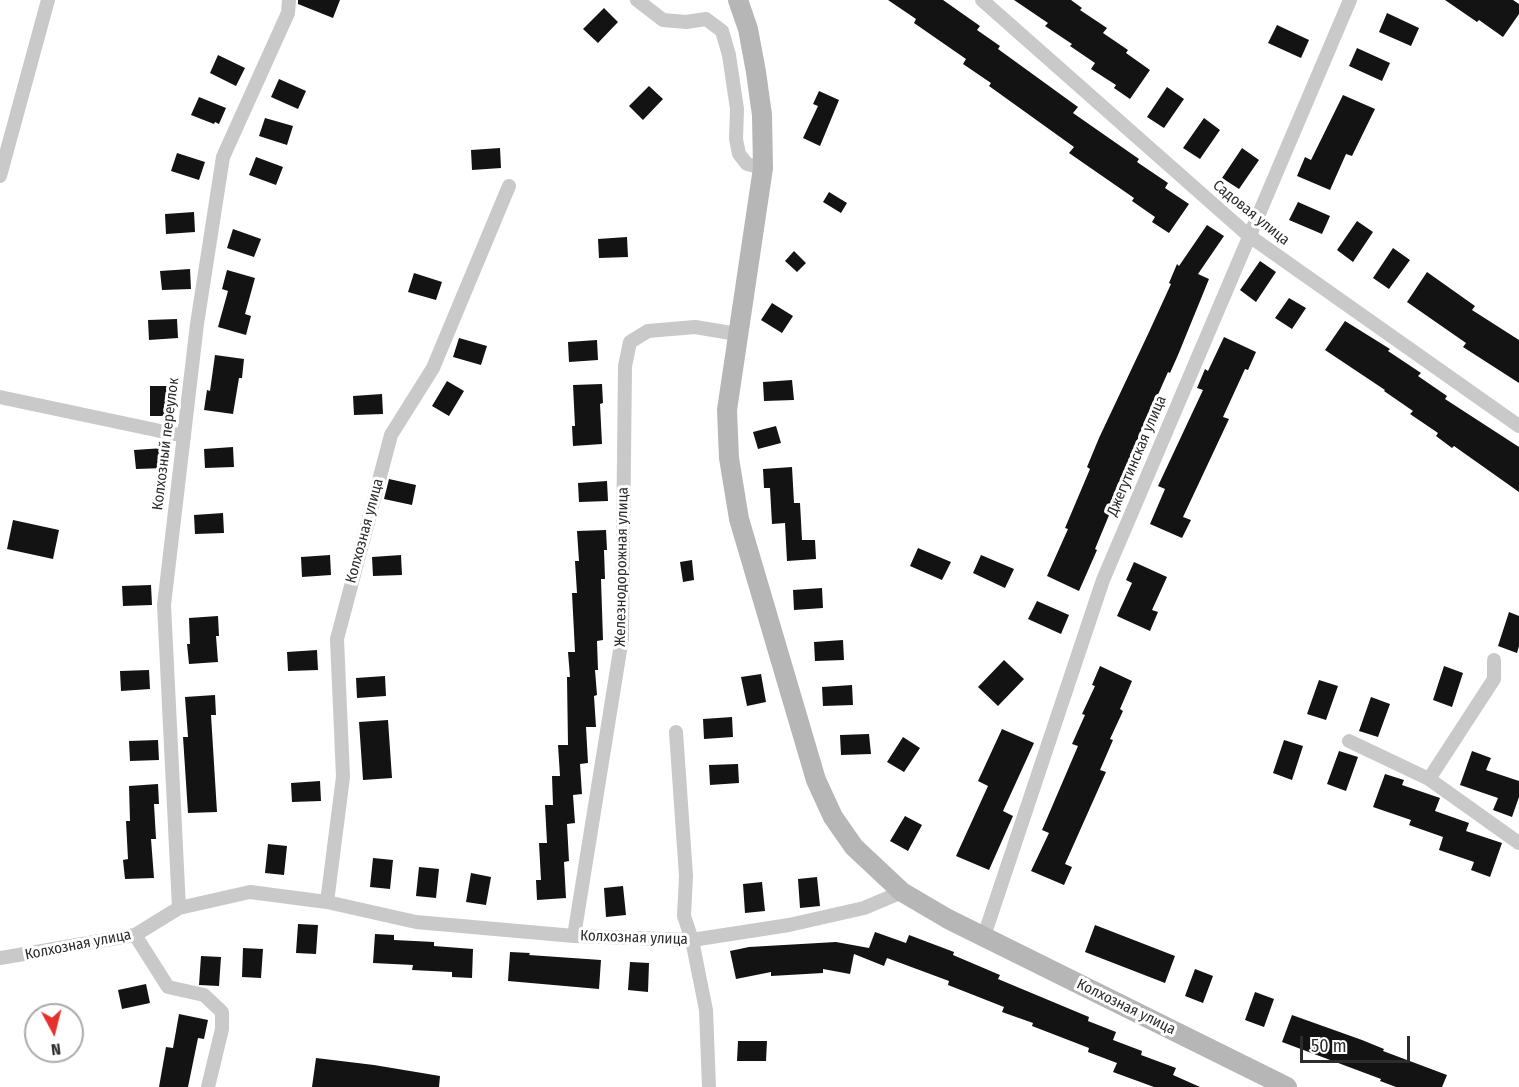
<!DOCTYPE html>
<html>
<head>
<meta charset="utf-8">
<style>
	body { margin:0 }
	#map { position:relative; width:1519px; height:1087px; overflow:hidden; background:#fff; font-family:"Fira Sans Condensed",sans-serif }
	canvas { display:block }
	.north { position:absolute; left:24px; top:1003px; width:60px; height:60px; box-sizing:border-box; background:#fff; border:2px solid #ababab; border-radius:50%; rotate:173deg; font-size:16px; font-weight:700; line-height:24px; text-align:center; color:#2c2c2c }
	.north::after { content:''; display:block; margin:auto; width:21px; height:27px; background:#e4312d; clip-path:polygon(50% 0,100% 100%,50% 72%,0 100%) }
	.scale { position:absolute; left:1300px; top:1036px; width:110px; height:27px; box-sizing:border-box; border:3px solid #2c2c2c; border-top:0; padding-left:8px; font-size:18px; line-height:21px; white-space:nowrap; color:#2c2c2c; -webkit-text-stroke:4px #fff; paint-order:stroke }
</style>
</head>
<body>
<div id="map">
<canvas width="1519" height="1087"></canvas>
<div class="north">N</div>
<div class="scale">50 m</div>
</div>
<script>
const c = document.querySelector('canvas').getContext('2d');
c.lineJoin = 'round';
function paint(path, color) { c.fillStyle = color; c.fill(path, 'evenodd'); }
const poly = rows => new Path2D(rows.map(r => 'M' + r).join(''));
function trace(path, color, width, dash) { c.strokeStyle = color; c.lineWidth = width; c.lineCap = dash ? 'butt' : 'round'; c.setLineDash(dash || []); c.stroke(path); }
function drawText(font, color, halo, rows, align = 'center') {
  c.font = font + ' "Fira Sans Condensed",sans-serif'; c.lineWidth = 6; c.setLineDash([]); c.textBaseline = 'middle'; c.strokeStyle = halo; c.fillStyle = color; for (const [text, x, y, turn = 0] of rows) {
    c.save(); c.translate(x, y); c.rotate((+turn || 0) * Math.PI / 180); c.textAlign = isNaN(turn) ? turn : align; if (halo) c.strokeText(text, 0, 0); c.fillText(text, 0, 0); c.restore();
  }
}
paint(poly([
	[298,0,340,0,333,18,298,4],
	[888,0,943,0,980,26,977,30,1000,46,998,49,1078,107,1073,113,1139,159,1137,162,1168,183,1165,188,1189,204,1169,233,1152,222,1155,217,1132,201,1134,198,1069,153,1074,147,989,86,991,83,963,64,966,59,914,23,916,19],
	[1014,0,1071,0,1082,8,1080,10,1107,28,1103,33,1128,50,1126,53,1150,70,1130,99,1114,88,1116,85,1091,69,1095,63,1070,46,1072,44,1045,26,1048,23],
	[1445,0,1513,0,1519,4,1519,14,1503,37,1479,20,1477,22],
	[604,8,618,22,598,43,583,29],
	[1387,13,1419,28,1411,46,1379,32],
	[1277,25,1309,40,1301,58,1268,43],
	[1357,48,1390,63,1382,81,1349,66],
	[218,55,245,68,236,86,210,73],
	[279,79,306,91,298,109,271,97],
	[649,86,663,99,643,120,629,106],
	[1167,87,1184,99,1164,128,1147,117],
	[819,91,839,100,820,146,803,138,818,106,813,104],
	[1343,95,1375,109,1352,156,1346,154,1330,190,1297,176,1305,157,1311,160],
	[199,97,226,108,219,124,215,122,214,124,191,115],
	[265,118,293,126,287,145,259,136],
	[1204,118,1220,130,1200,159,1183,148],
	[500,148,501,168,472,170,471,150],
	[1242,148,1259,160,1239,189,1222,178],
	[177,153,205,162,199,180,171,171],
	[256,157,283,167,276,185,249,175],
	[829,192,847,203,841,213,823,202],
	[1298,202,1330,216,1322,234,1289,220],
	[194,212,195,232,166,234,165,214],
	[1357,221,1373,232,1353,262,1337,250],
	[1207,225,1224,236,1198,274,1209,279,1178,355,1170,373,1168,372,1114,494,1117,496,1095,549,1097,550,1079,591,1047,576,1068,529,1065,528,1090,469,1087,467,1099,438,1149,332,1171,284,1169,283,1177,264,1179,266],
	[233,229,261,239,254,257,227,248],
	[627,237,628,257,599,258,598,239],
	[1393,248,1410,260,1389,289,1373,278],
	[794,251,806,263,797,272,785,261],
	[1260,261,1276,272,1256,302,1240,290],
	[190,269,191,289,162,290,160,271],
	[227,270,255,278,245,314,251,316,246,335,218,327,228,291,222,289],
	[1427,272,1475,306,1472,310,1519,340,1519,383,1463,347,1466,343,1407,302],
	[414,273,442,282,436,300,408,292],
	[1289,298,1306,308,1292,329,1275,318],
	[772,303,793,316,782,333,761,320],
	[177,319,178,338,149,340,148,320],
	[1345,321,1390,349,1388,351,1421,373,1418,376,1447,396,1445,399,1519,447,1519,492,1454,446,1452,448,1436,436,1438,433,1410,414,1413,411,1384,391,1385,390,1325,350],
	[1224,337,1256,352,1248,370,1245,369,1223,417,1229,419,1183,517,1191,520,1182,538,1150,524,1165,489,1158,486,1203,390,1197,388,1205,369,1208,371],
	[459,338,487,346,481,365,453,357],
	[597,340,598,360,569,362,568,342],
	[215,355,244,359,242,378,239,378,233,414,204,410,207,390,210,391],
	[792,380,794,400,764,401,763,382],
	[447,381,464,391,449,416,432,406],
	[602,384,603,403,600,404,602,444,573,446,572,426,575,426,573,385],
	[150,386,171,386,171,416,150,416],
	[382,394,383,414,354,415,353,396],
	[776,426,781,443,758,449,753,432],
	[233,447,234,467,205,468,204,449],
	[164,448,165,468,136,469,134,450],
	[792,467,794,503,800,503,802,540,815,540,816,559,787,561,785,523,772,524,770,488,764,488,763,469],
	[389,479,416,485,412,505,384,499],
	[607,481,608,501,579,502,578,483],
	[223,513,224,533,195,534,194,515],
	[13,520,59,530,53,559,7,549],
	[606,530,607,550,604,550,605,579,601,579,603,640,597,641,598,670,595,670,597,695,594,696,596,727,586,727,588,763,580,764,582,794,573,795,575,823,567,824,569,861,564,862,566,898,537,900,536,880,541,880,539,843,547,843,545,805,553,805,552,776,560,776,558,745,568,745,567,677,570,677,568,652,575,652,572,593,577,593,575,561,579,561,577,531],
	[918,548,951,562,942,580,910,566],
	[330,555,331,575,302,577,301,557],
	[401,555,402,575,373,576,372,557],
	[981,555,1014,569,1005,588,973,573],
	[692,560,694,580,683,582,680,562],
	[1134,562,1167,577,1152,610,1158,612,1150,631,1117,616,1132,583,1126,580],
	[151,585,152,605,123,606,122,586],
	[822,588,823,608,794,610,793,590],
	[1037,601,1069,615,1061,634,1028,619],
	[1509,612,1519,616,1519,646,1517,653,1498,646],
	[218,616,219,636,216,636,218,662,189,664,187,644,190,644,189,618],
	[843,640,844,660,815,661,814,642],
	[317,650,318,670,288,671,287,652],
	[1004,660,1024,679,998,706,978,687],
	[1100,666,1132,681,1120,709,1123,711,1110,739,1113,740,1100,770,1106,772,1065,864,1072,867,1064,885,1031,871,1049,833,1042,830,1078,746,1072,744,1085,715,1082,714,1095,686,1092,685],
	[1444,666,1463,673,1452,707,1433,700],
	[149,670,150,689,121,691,120,671],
	[761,674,766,702,747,706,741,677],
	[385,676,386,696,357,698,356,678],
	[1319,680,1338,686,1326,720,1307,714],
	[852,685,853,705,823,706,822,687],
	[215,695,216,715,211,715,217,812,188,813,183,737,188,737,185,697],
	[1371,697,1390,704,1378,737,1359,731],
	[732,717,733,737,704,739,703,719],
	[388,720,392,778,363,780,359,722],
	[1002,729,1034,743,1003,811,1013,816,989,870,956,856,988,786,978,781],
	[869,734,871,754,841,755,840,735],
	[903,737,920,748,904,772,887,762],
	[158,740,159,760,130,761,129,741],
	[1284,740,1303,746,1292,780,1273,773],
	[1339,751,1358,757,1346,791,1327,784],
	[1472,751,1491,758,1486,770,1519,781,1519,797,1512,817,1493,810,1498,798,1460,785],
	[738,764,739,783,710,785,709,765],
	[1385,774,1404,780,1402,785,1440,798,1435,811,1469,823,1466,831,1502,843,1490,877,1471,870,1474,862,1439,850,1443,837,1409,825,1411,820,1373,807],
	[320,781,321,801,292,802,291,783],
	[158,784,159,804,154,804,156,839,151,839,154,878,125,879,123,860,128,859,126,821,130,821,129,786],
	[905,816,922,825,908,851,890,841],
	[268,844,287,846,284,875,265,873],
	[373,858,393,860,390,889,370,887],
	[419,867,439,869,436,898,416,896],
	[471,873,491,877,486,905,466,902],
	[817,877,820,906,800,908,798,879],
	[762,882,765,911,745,913,743,884],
	[623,886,626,915,606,917,604,888],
	[298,924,318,925,316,954,296,953],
	[1095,925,1175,956,1165,983,1085,952],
	[875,932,906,943,909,935,954,952,953,955,1000,975,998,979,1089,1017,1088,1021,1116,1032,1113,1040,1142,1051,1141,1055,1176,1068,1173,1075,1200,1087,1154,1087,1113,1072,1117,1063,1088,1052,1089,1048,1032,1026,1033,1023,1002,1012,1004,1007,948,985,949,981,887,958,884,966,854,954,850,974,823,969,823,973,771,976,771,972,736,979,730,951,749,947,836,942,869,948],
	[375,934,394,935,394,940,434,942,434,946,473,949,472,978,452,977,452,972,412,970,413,965,373,963],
	[243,948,263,949,261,978,242,977],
	[510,952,530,953,529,955,601,960,599,989,508,981],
	[201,956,221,957,219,986,199,985],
	[630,962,649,963,648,992,628,990],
	[1195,969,1213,976,1203,1003,1185,996],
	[146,984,150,1003,122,1009,118,990],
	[1255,992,1274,999,1264,1027,1245,1020],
	[179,1014,208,1020,204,1039,198,1038,188,1087,159,1087,166,1047,173,1048],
	[1292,1015,1362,1040,1384,1049,1383,1051,1447,1075,1442,1087,1396,1087,1380,1081,1381,1079,1282,1042],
	[738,1041,767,1041,766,1061,737,1061],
	[316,1058,374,1065,440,1076,439,1087,312,1087]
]), '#131313');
trace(poly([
	[637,0,663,20,686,22,706,19,722,31,729,55,737,109,736,139,739,154,747,164,763,168],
	[982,0,1248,235,1519,426],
	[0,176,48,0],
	[0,397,184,436],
	[676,732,686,876,684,916,692,940,706,1010,709,1087],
	[1349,741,1429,779,1519,843],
	[1429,779,1494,679,1494,660],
	[327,902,343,777,337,639,391,435,433,368,509,186],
	[179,908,164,605,197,324,223,157,288,13,289,0],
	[135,935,168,987,204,995,222,1012,222,1029,208,1087],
	[574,936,622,638,625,366,630,342,648,331,695,327,737,334],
	[984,936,1103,580,1350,0],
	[0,958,135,935,179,908,250,892,327,902,416,922,574,936,692,940,789,925,864,908,902,892]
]), '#c9c9c9', 14);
trace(poly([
	[738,0,748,29,756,72,762,115,763,168,727,410,729,458,739,519,816,780,833,817,854,847,902,892,948,919,1287,1087]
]), '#b6b6b6', 20);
drawText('15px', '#2c2c2c', '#fff', [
	["Садовая улица",1251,213,39],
	["Колхозный переулок",166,444,-83],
	["Джегутинская улица",1137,456,-67],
	["Колхозная улица",365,531,-75],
	["Железнодорожная улица",622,567,-89],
	["Колхозная улица",634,938,2],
	["Колхозная улица",78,945,-11],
	["Колхозная улица",1126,1007,26]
]);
</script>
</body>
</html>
